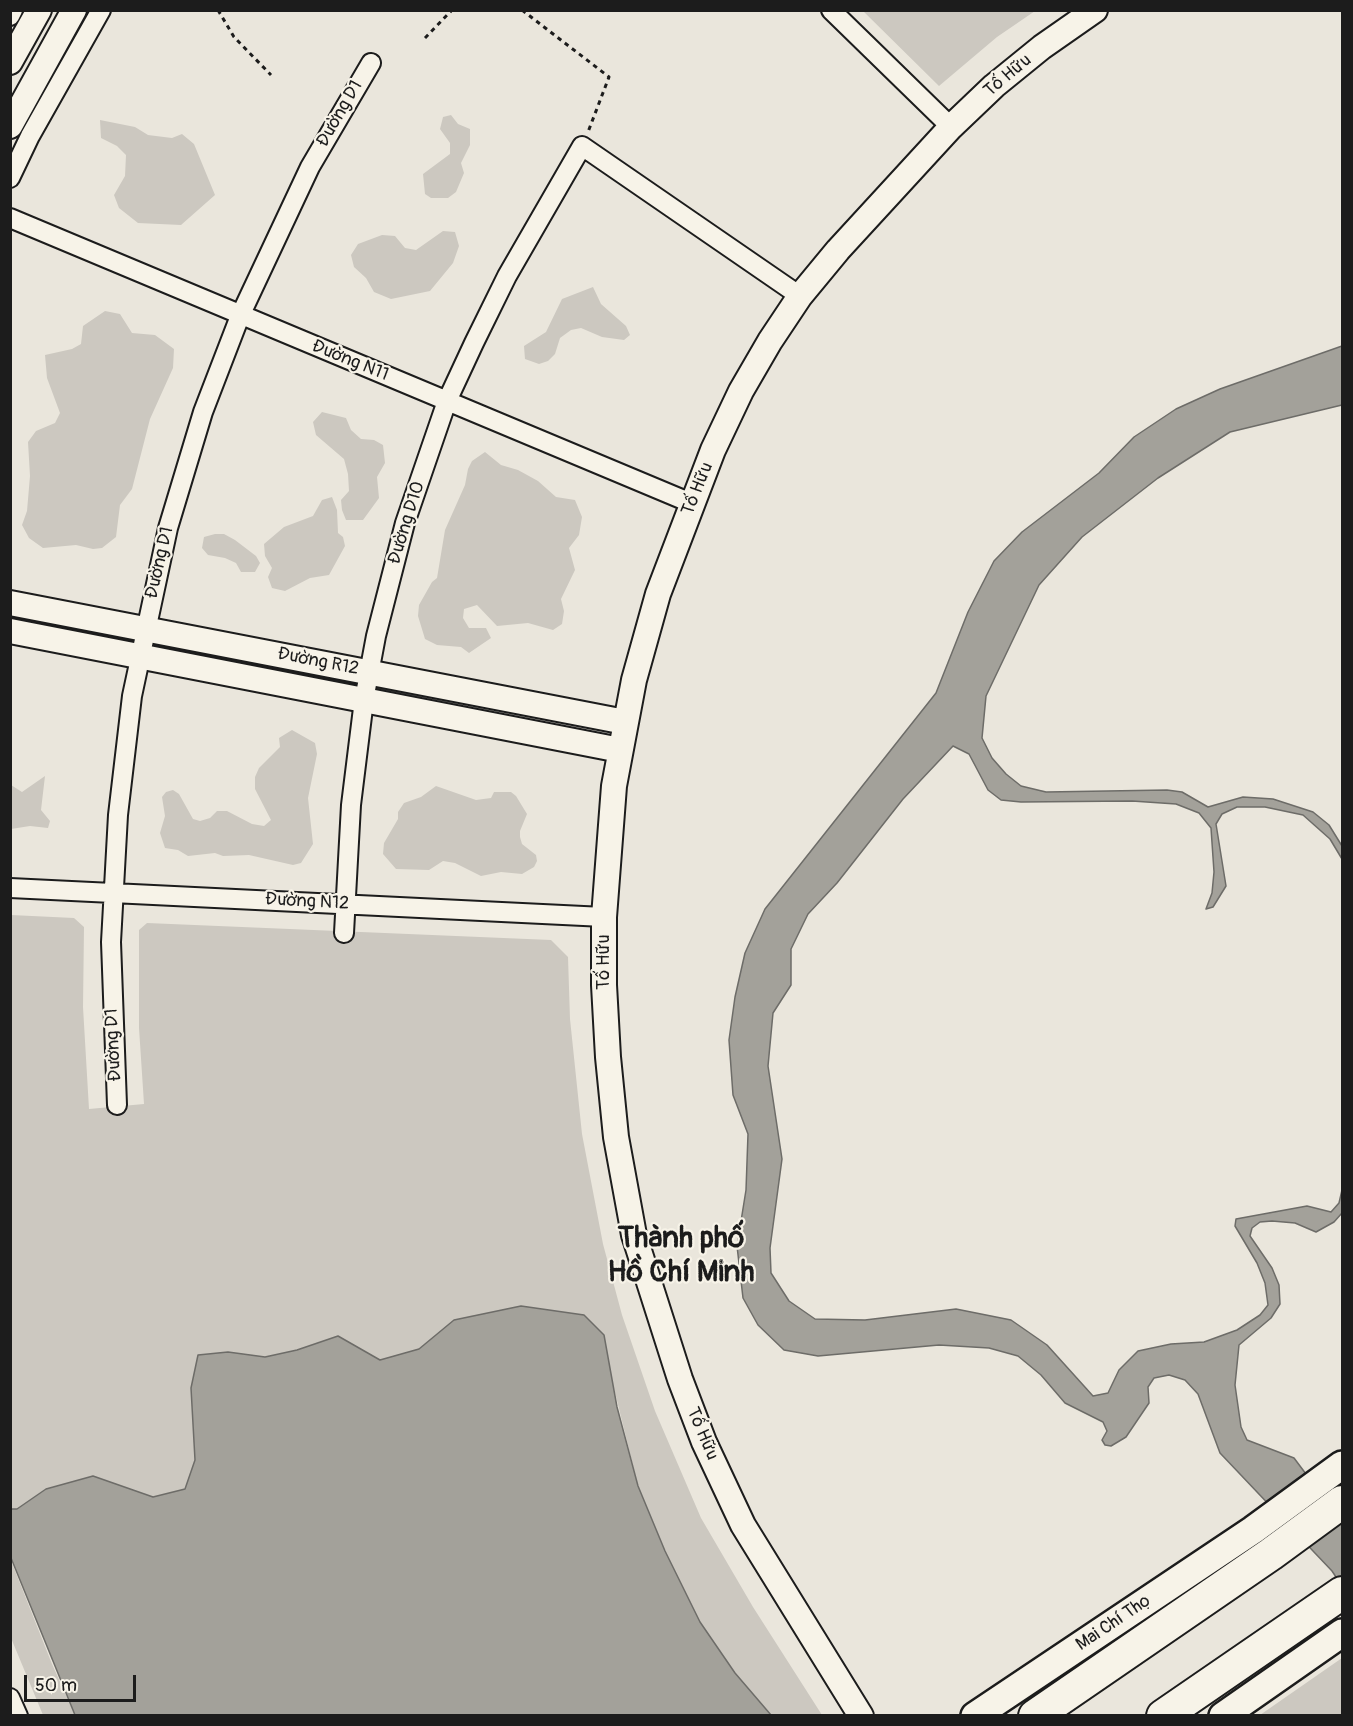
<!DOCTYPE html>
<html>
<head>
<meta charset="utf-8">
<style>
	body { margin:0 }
	#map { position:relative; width:1353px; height:1726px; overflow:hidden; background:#eae6dc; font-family:Pangolin,sans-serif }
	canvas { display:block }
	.frame { position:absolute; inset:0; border:12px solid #1c1c1c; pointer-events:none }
	.scale { position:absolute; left:24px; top:1675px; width:112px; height:27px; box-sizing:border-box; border:3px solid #1c1c1c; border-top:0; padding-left:8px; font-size:18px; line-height:21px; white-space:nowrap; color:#1c1c1c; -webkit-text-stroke:4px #f7f3e8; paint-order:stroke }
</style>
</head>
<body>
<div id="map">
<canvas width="1353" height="1726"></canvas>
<div class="frame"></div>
<div class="scale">50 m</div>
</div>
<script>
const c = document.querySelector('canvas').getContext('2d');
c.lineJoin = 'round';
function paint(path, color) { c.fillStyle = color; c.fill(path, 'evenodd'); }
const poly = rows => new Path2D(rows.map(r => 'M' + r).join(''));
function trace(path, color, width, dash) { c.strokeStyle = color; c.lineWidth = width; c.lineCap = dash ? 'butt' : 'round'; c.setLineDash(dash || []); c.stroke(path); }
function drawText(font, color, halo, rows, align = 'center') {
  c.font = font + ' Pangolin,sans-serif'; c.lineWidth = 4.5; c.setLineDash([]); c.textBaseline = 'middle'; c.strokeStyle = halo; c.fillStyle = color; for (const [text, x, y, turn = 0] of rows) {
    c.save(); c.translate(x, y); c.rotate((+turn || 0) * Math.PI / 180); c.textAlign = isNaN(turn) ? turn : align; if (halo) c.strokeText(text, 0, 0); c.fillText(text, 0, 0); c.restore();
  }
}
paint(poly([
	[863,11,1035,11,997,37,939,86],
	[451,115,458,124,470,129,470,145,461,163,464,173,456,192,448,198,431,198,425,194,423,174,450,154,450,143,440,129,443,117],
	[100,120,135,127,148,135,172,138,182,134,194,144,215,195,181,225,138,223,119,208,114,195,125,176,126,155,117,146,101,138],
	[443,231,455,232,459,246,453,263,430,291,391,299,374,292,366,278,354,267,351,255,358,244,382,235,395,236,405,248,416,250],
	[593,287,601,304,626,326,630,335,624,340,602,337,581,328,571,330,560,338,555,354,548,361,539,364,525,359,524,346,546,332,562,299],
	[105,311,120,314,132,333,155,335,174,349,173,368,150,419,132,489,120,505,116,537,102,548,93,549,76,545,43,548,29,538,22,525,27,511,30,476,28,442,36,431,55,423,60,413,47,378,45,355,72,349,81,344,83,326],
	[322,412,346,418,351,430,361,439,374,440,383,445,385,463,377,477,379,498,363,520,346,520,342,510,341,500,349,491,348,474,344,459,316,435,313,422],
	[485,452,501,465,518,470,538,481,556,497,575,500,582,517,579,535,569,548,575,570,561,599,564,611,562,624,553,630,528,623,497,626,477,605,464,609,463,618,469,628,486,628,491,638,469,653,461,647,437,645,425,639,418,616,419,605,432,582,437,578,445,530,465,485,468,469,472,461],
	[332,497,337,510,338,533,343,537,345,546,329,575,310,578,285,591,272,588,268,577,272,568,265,556,264,544,284,527,313,516,322,500],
	[215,534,224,534,235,540,256,556,260,563,255,572,241,572,236,563,225,558,208,555,202,548,204,537],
	[292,730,315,743,317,754,308,798,313,844,301,863,293,865,249,855,223,856,215,853,188,856,178,850,165,848,160,833,165,816,162,797,166,792,173,790,179,794,193,819,200,821,210,818,217,811,227,811,252,824,264,826,271,820,255,789,255,777,259,768,280,747,279,738],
	[45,776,41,810,50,821,48,828,30,826,11,829,11,785,22,792],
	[436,786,476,800,491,798,494,792,511,792,516,796,527,814,520,831,520,837,522,844,536,855,537,861,534,867,522,874,501,872,481,876,455,863,443,861,429,870,396,869,383,854,384,843,398,819,398,812,404,803,421,797],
	[11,915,74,918,84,927,83,1007,89,1109,144,1104,139,1028,139,930,147,923,551,940,568,957,570,1019,582,1134,603,1244,622,1315,655,1411,701,1518,753,1607,822,1715,771,1715,735,1673,700,1622,665,1551,638,1486,610,1372,455,1320,419,1349,380,1360,338,1336,297,1350,264,1357,228,1352,191,1388,195,1460,185,1489,153,1497,93,1476,46,1489,17,1510,11,1509],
	[10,1558,52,1664,75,1715,43,1715,11,1638],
	[1342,1658,1342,1715,1260,1715]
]), '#ccc8c0');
const water = poly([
	[1342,346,1342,405,1230,432,1158,478,1082,537,1039,585,986,696,982,738,992,758,1006,774,1021,786,1046,792,1167,790,1182,792,1208,807,1243,797,1273,799,1313,812,1329,825,1342,846,1342,859,1330,839,1303,815,1265,807,1237,807,1222,814,1216,824,1226,886,1213,907,1206,909,1212,893,1214,872,1211,828,1199,813,1176,804,1132,801,1021,802,1001,800,988,790,969,754,953,746,903,799,837,883,808,914,791,949,791,985,773,1013,768,1066,782,1159,770,1248,771,1273,789,1301,815,1319,865,1320,956,1309,1011,1320,1047,1345,1093,1396,1108,1393,1119,1370,1138,1351,1171,1344,1204,1342,1237,1330,1260,1315,1268,1305,1265,1283,1257,1263,1235,1226,1236,1219,1307,1206,1331,1212,1339,1203,1342,1190,1342,1213,1334,1222,1316,1232,1295,1223,1272,1221,1260,1222,1252,1228,1250,1236,1272,1268,1279,1285,1280,1304,1271,1318,1239,1345,1235,1385,1241,1427,1247,1440,1294,1458,1342,1522,1342,1586,1332,1571,1220,1453,1198,1394,1185,1380,1169,1375,1154,1378,1148,1387,1149,1403,1126,1437,1111,1446,1105,1445,1102,1440,1107,1431,1103,1422,1065,1403,1041,1375,1018,1356,989,1348,939,1345,818,1356,784,1350,758,1325,743,1298,737,1246,746,1190,748,1134,733,1095,729,1040,735,997,745,953,765,909,936,693,968,612,994,561,1022,532,1099,473,1134,437,1176,409,1220,389,1342,346],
	[521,1306,584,1315,604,1335,617,1407,638,1486,665,1551,700,1622,735,1673,771,1715,75,1715,11,1558,11,1509,17,1509,46,1489,93,1476,153,1497,185,1489,195,1460,191,1388,198,1355,228,1352,265,1357,297,1350,338,1336,380,1360,419,1349,454,1320,521,1306]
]);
paint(water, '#a3a19a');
trace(water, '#6d6c68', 1.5);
const street = poly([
	[831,10,951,127],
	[10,16,13,10],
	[10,178,30,136,101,10],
	[10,218,691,503],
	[10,888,604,917],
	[344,933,351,805,364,700,376,636,405,523,447,401,474,343,507,276,582,146,800,296],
	[117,1105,111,942,118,815,132,696,168,528,203,412,240,316,310,167,371,63],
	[10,1698,18,1716]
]);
const secondary = poly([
	[10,62,39,10],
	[10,126,74,10],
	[10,603,625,722],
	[10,631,620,750],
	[861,1716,743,1525,704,1442,680,1379,634,1235,616,1137,608,1057,604,985,604,917,614,786,634,680,658,594,713,450,741,391,770,341,800,296,838,250,951,127,994,86,1042,47,1095,10]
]);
const primary = poly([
	[975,1716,1253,1530,1342,1465],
	[1223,1716,1342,1633]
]);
const highway = poly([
	[1035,1716,1271,1554,1342,1502],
	[1163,1716,1342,1593]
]);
trace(street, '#1c1c1c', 22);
trace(secondary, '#1c1c1c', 28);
trace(primary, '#1c1c1c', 32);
trace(highway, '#1c1c1c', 36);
trace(poly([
	[218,10,234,37,271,75],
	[522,10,609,77,588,132],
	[425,38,452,10]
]), '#1c1c1c', 3, [4.5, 4.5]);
trace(street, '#f7f3e8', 18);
trace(secondary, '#f7f3e8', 24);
trace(primary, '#f7f3e8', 27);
trace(highway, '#f7f3e8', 32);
drawText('18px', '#1c1c1c', '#f7f3e8', [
	["Tố Hữu",1008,76,-40],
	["Đường D1",340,114,-60],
	["Đường N11",350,361,22],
	["Tố Hữu",698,489,-68],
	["Đường D10",407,523,-73],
	["Đường D1",160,563,-77],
	["Đường R12",318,662,11],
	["Đường N12",307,902,3],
	["Tố Hữu",604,962,-90],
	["Đường D1",114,1045,-93],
	["Tố Hữu",702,1434,67],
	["Mai Chí Thọ",1114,1623,-34]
]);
drawText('bold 30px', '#1c1c1c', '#f7f3e8', [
	["Thành phố",681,1239],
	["Hồ Chí Minh",681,1273]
]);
</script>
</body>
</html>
